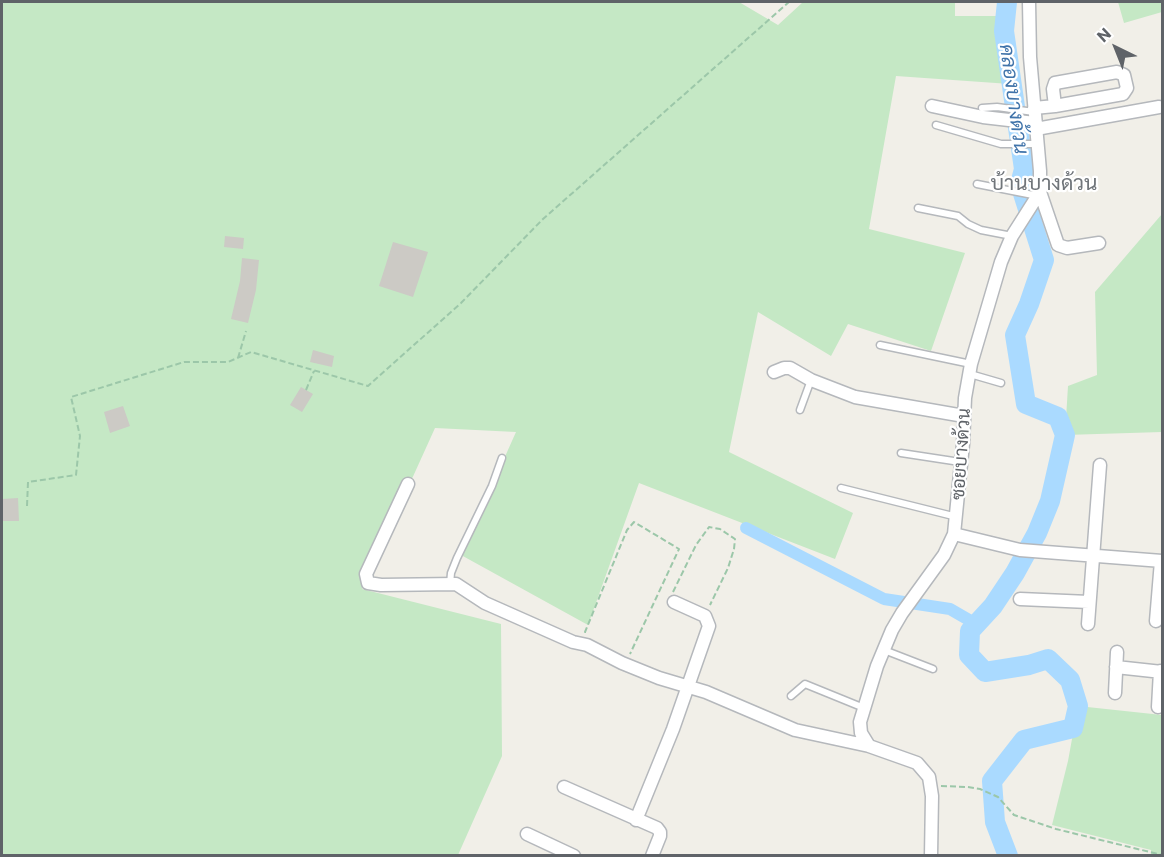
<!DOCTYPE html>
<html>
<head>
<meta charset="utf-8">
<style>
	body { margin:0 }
	#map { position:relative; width:1164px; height:857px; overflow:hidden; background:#f1efe8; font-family:Commissioner,sans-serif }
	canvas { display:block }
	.frame { position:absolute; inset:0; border:3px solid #5f6368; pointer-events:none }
	.north { position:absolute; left:1086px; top:18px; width:60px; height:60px; -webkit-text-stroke:4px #fff; paint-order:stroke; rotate:317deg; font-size:16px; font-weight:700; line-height:24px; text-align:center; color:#5f6368 }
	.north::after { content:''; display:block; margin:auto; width:21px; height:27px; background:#5f6368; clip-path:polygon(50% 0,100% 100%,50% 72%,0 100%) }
</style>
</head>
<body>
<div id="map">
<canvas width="1164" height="857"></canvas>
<div class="frame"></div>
<div class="north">N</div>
</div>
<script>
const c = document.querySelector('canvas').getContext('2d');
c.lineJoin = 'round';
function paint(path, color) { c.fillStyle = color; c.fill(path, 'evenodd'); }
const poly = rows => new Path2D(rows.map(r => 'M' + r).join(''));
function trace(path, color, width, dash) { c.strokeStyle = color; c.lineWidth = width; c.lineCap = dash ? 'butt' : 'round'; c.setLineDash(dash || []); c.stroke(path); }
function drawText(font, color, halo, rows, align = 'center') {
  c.font = font + ' Commissioner,Sarabun,sans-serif'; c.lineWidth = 4.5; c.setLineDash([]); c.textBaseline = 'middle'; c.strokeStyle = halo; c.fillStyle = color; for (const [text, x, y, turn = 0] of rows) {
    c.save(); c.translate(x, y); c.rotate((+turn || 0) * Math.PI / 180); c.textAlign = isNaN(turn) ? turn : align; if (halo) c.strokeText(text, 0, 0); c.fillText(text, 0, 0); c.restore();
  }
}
paint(poly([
	[2,2,739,2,778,25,803,2,955,2,955,16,999,16,1010,84,896,76,869,229,965,253,931,351,848,324,831,356,758,312,729,452,853,513,835,559,639,483,588,625,461,555,516,432,435,428,362,589,501,624,502,756,458,855,2,856],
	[1118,2,1162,2,1162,12,1124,23],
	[1162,214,1162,432,1065,435,1068,386,1097,375,1095,292],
	[1078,706,1162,715,1162,855,1151,855,1151,850,1052,825,1068,761]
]), '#c5e8c5');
trace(poly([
	[746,528,884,599,950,609,976,624]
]), '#aadaff', 12);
trace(poly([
	[1007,2,1004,31,1024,169,1020,184,1044,260,1029,304,1015,335,1026,404,1058,417,1065,435,1050,501,1037,533,1015,573,993,606,970,631,969,655,985,672,1029,665,1048,659,1070,680,1078,706,1073,728,1024,740,992,781,995,822,1008,856]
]), '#aadaff', 20);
paint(poly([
	[225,236,244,238,243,249,224,247],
	[393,242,428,252,413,297,379,286],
	[242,258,259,260,256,290,248,323,231,319,240,281],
	[313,350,334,356,332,367,310,362],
	[301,387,313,394,302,412,290,405],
	[123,406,130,426,110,433,104,412],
	[18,498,19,521,2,521,2,499]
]), '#cccac5');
const lane = poly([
	[982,108,997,107,1034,112],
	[936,125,1001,144,1038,144],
	[977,184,1038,196],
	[918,208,958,216,968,224,981,230,1012,236],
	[880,345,971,364],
	[970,374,1001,383],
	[800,410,811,380],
	[901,453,960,462],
	[841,488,957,517],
	[450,584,451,573,457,558,492,486,502,458],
	[884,650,933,669],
	[791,696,805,684,864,708]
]);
const street = poly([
	[932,106,983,117,1035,123],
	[1034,108,1055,106,1123,94,1127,88,1124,75,1117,72,1055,83,1053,89,1055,106],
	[1036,129,1159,107],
	[1040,192,1058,245,1067,248,1099,243],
	[774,372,784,368,790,368,811,380,855,397,964,416],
	[408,484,366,574,368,583,381,585,456,584,485,603,573,642,587,645,622,663,659,678,706,692,795,730,869,746],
	[954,534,1020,550,1162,561],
	[1020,599,1089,602],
	[1156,621,1161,561],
	[1088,624,1100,465],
	[1116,667,1162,672],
	[1115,693,1117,652],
	[1158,707,1160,671],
	[564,787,657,828,660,832,660,836,652,856],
	[636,820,673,729,709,626,705,616,674,602],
	[527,834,574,856],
	[931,856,932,796,929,777,917,763,869,746,861,733,860,722,877,666,892,630,902,613,944,555,954,534,963,444,965,398,971,364,1001,262,1012,236,1040,192,1040,171,1030,57,1029,2]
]);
trace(lane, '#b5b8bc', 9);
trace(street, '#b5b8bc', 15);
trace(poly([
	[238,358,246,331],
	[306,390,314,371],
	[27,506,28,482,76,475,80,436,71,397,184,362,228,362,251,352,368,386,461,303,543,219,789,2],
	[673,592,696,545,709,527,720,529,735,539,734,549,728,568,710,605],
	[586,632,585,632,627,530,634,522,679,549,630,654],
	[941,786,968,787,980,789,998,797,1014,815,1056,829,1162,855]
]), '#9cc7a9', 2, [6, 3]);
trace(lane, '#fff', 6);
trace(street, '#fff', 12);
drawText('18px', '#5f6368', '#fff', [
	["ซอยบางด้วน",961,454,-86]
]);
drawText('italic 20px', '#4174aa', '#fff', [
	["คลองบางด้วน",1014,99,82]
]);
drawText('21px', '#70757a', '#fff', [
	["บ้านบางด้วน",1044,183]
]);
</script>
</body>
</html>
